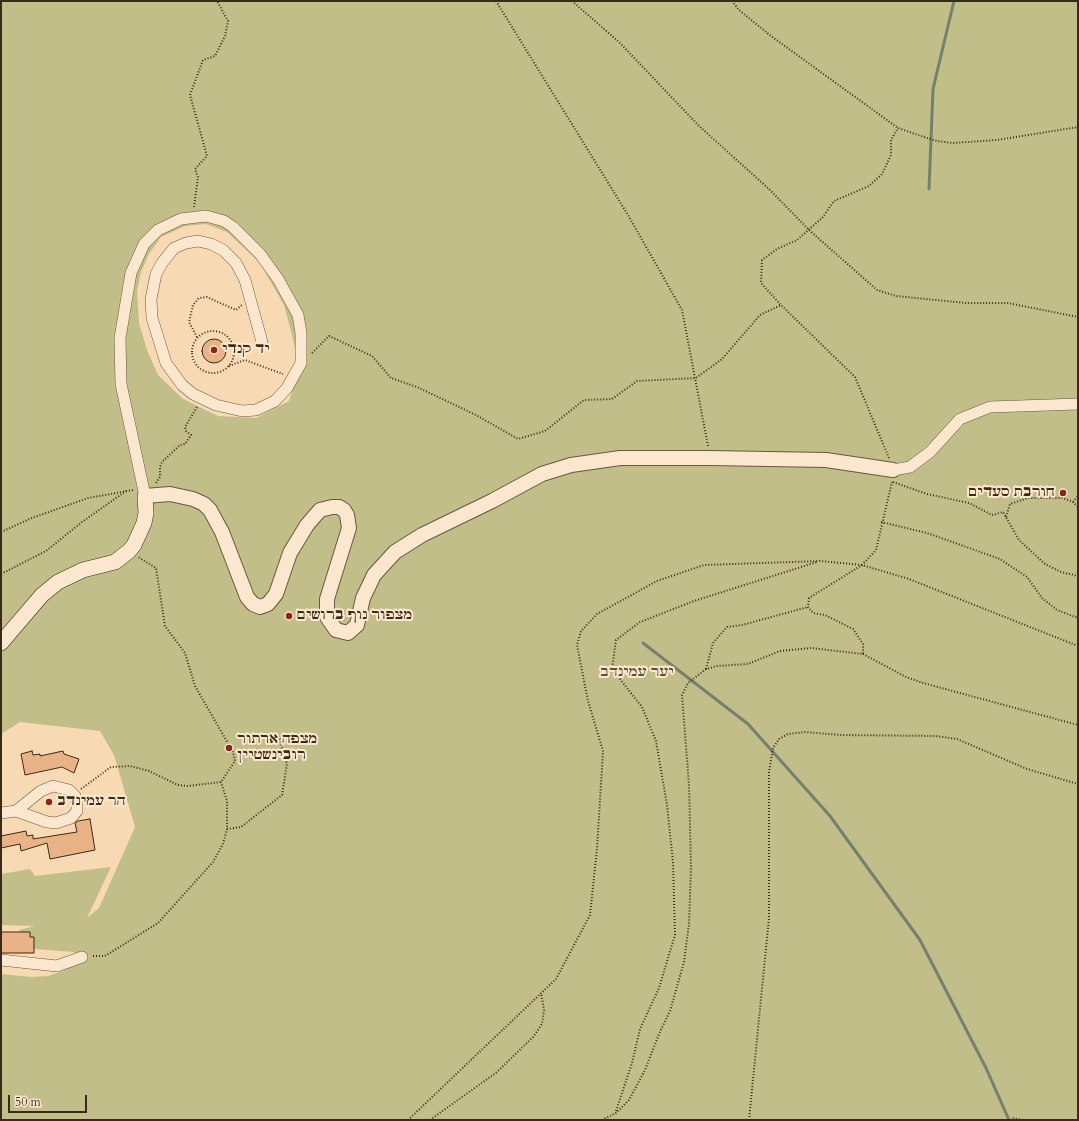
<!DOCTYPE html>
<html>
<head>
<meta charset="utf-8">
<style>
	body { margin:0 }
	#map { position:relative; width:1079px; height:1121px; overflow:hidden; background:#f7dab3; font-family:Cardo,serif }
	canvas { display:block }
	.frame { position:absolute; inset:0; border:2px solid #3a2b17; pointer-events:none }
	.scale { position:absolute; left:8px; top:1095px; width:79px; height:18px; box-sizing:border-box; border:2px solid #3a2b17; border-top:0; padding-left:5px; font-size:12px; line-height:14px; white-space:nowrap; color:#3a2b17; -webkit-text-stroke:3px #fae7ce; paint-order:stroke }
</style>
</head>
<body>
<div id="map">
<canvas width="1079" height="1121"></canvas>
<div class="frame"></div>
<div class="scale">50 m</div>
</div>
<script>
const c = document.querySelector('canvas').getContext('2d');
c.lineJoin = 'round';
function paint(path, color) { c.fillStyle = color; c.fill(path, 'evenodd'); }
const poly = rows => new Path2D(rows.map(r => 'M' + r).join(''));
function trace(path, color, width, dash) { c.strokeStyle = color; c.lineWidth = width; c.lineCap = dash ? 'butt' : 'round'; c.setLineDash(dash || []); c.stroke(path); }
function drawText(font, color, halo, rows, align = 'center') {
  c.font = font + ' Cardo,"Frank Ruhl Libre",serif'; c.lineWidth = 4; c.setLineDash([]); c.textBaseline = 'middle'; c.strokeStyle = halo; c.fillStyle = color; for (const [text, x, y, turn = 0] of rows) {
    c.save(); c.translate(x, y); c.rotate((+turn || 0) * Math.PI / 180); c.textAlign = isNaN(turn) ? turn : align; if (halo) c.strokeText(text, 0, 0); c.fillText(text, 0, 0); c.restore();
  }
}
paint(poly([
	[1,1,1078,1,1078,1120,1,1120,1,974,31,977,48,976,63,971,74,961,77,961,74,952,22,948,19,930,35,926,1,925,1,874,30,869,35,876,111,867,87,918,99,908,135,827,114,755,100,731,20,722,1,734],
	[206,224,227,232,260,263,284,305,292,335,299,368,289,401,256,418,218,416,183,399,158,375,147,350,139,323,137,291,141,272,149,254,161,237,185,226]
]), '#c1be89');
trace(poly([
	[929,189,933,89,954,1],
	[643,643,748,724,830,816,920,940,986,1068,1009,1120]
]), '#76816d', 3);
const building = poly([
	'202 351a12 12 0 1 1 24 0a12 12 0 1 1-24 0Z',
	[32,751,33,755,40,754,40,756,63,751,64,754,79,759,74,773,62,767,25,775,21,754,32,751],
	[90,819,95,850,50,859,47,843,21,851,20,844,1,848,1,836,26,831,27,836,33,835,33,839,77,832,75,823,78,821,90,819],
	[1,932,30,932,30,937,34,937,34,953,1,953,1,932]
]);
paint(building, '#eab287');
trace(building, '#3a2b17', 1);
const minor = poly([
	[893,470,910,467,930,452,960,419,990,407,1078,404],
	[145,496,121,384,120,338,131,273,144,244,158,230,181,219,206,216,224,221,233,227,260,254,278,279,298,315,301,333,301,363,287,388,275,401,256,410,242,411,216,405,193,394,182,385,166,363,152,318,151,299,156,274,162,263,174,248,186,243,198,241,211,244,223,250,236,263,245,280,262,342],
	[1,813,16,811,41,791,53,786,69,790,75,796,77,804,77,811,71,818,56,823,47,822,16,811],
	[1,960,57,966,82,957]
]);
const tertiary = poly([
	[145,496,170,494,193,499,204,504,210,510,222,532,247,597,253,604,260,607,268,604,276,594,290,553,307,525,320,510,332,507,339,507,344,510,347,515,349,528,327,599,327,617,336,630,348,633,357,625,363,598,374,575,395,552,422,535,492,501,542,474,571,465,620,458,710,458,826,460,893,470]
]);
const secondary = poly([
	[1,643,42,595,58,582,83,570,115,562,129,551,134,545,144,523,146,513,145,496]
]);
trace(minor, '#69573e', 12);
trace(tertiary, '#69573e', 16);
trace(secondary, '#3a2b17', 16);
trace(poly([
	[496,1,628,215,682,310,708,446],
	[572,1,619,42,699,126,770,190,809,230,877,290,896,296,966,303,1008,303,1078,317],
	[732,1,739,10,771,36,898,128,921,136,937,141,953,143,997,140,1078,127],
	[194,207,198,177,195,169,207,156,190,95,203,60,215,56,225,36,228,21,217,1],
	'192 352a21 21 0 1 1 42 0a21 21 0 1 1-42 0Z',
	[197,337,189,322,193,305,199,298,207,297,236,310,242,305],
	[312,353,329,336,372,356,391,378,417,387,476,415,518,439,545,431,584,400,612,399,637,381,696,378,722,359,760,315,781,305],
	[229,366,245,360,283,374],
	[889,458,855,377,781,305,761,283,762,260,777,249,797,240,823,217,834,201,869,186,882,174,891,155,891,140,898,128],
	[893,482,927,494,969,503,992,515,1003,512,1019,540,1045,564,1061,572,1078,576],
	[156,483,160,477,160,467,162,462,180,445,185,444,191,435,186,431,185,427,197,407],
	[1073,502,1078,496],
	[1006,517,1010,504,1028,498,1063,498,1073,502,1078,507],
	[881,522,927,533,1000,559,1027,577,1042,598,1057,610,1078,618],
	[1,532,32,518,88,498,133,490],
	[1,574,46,551,82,522,126,491],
	[863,654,906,677,923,683,1078,725],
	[706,669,713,643,727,627,742,625,808,607],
	[81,789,111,767,130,766,149,771,178,785,188,786,221,782,235,761,233,752,195,686,185,653,165,626,156,568,138,557],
	[227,829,241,827,282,795,287,764,279,736],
	[93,956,105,956,158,923,213,862,223,844,227,829,227,801,221,782],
	[616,1111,632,1063,640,1029,659,988,675,935,673,862,667,805,656,741,642,707,612,669,616,640,640,622,694,601,817,562],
	[408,1120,556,979,590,915,597,849,603,751,588,701,577,645,581,631,597,614,657,581,704,565,820,561,862,565,909,579,1078,646],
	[430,1120,497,1072,534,1036,542,1024,544,1010,541,993],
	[602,1120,616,1113,629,1100,645,1070,659,1034,670,1011,684,962,689,924,691,867,689,785,682,695,688,683,706,669,717,666,748,664,780,651,811,648,863,654,863,644,853,629,825,615,813,613,808,607,809,598,862,565,876,550,892,482],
	[749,1120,769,918,769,772,773,748,779,739,788,734,805,732,841,735,936,736,957,739,1027,769,1078,784],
	[1013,1120,1012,1118,1023,1120]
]), '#3a2b17', 2, [1, 2]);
trace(minor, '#fae7ce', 11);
trace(tertiary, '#fae7ce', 14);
trace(secondary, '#fae7ce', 15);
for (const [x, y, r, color] of [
	[214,350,4,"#8f2418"],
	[1063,493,4,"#8f2418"],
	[289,616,4,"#8f2418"],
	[229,748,4,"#8f2418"],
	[49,802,4,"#8f2418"]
]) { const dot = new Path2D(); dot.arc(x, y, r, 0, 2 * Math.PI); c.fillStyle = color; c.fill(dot); trace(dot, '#fae7ce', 1.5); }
drawText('bold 14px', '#3a2b17', '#fae7ce', [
	["יד קנדי",222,350],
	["חורבת סעדים",1055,493,"right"],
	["מצפור נוף ברושים",297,616],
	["מצפה ארתור",237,740],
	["רובינשטיין",237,756],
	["הר עמינדב",57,802]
], 'left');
drawText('italic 14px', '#5c5034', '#fae7ce', [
	["יער עמינדב",637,673]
]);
</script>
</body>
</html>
